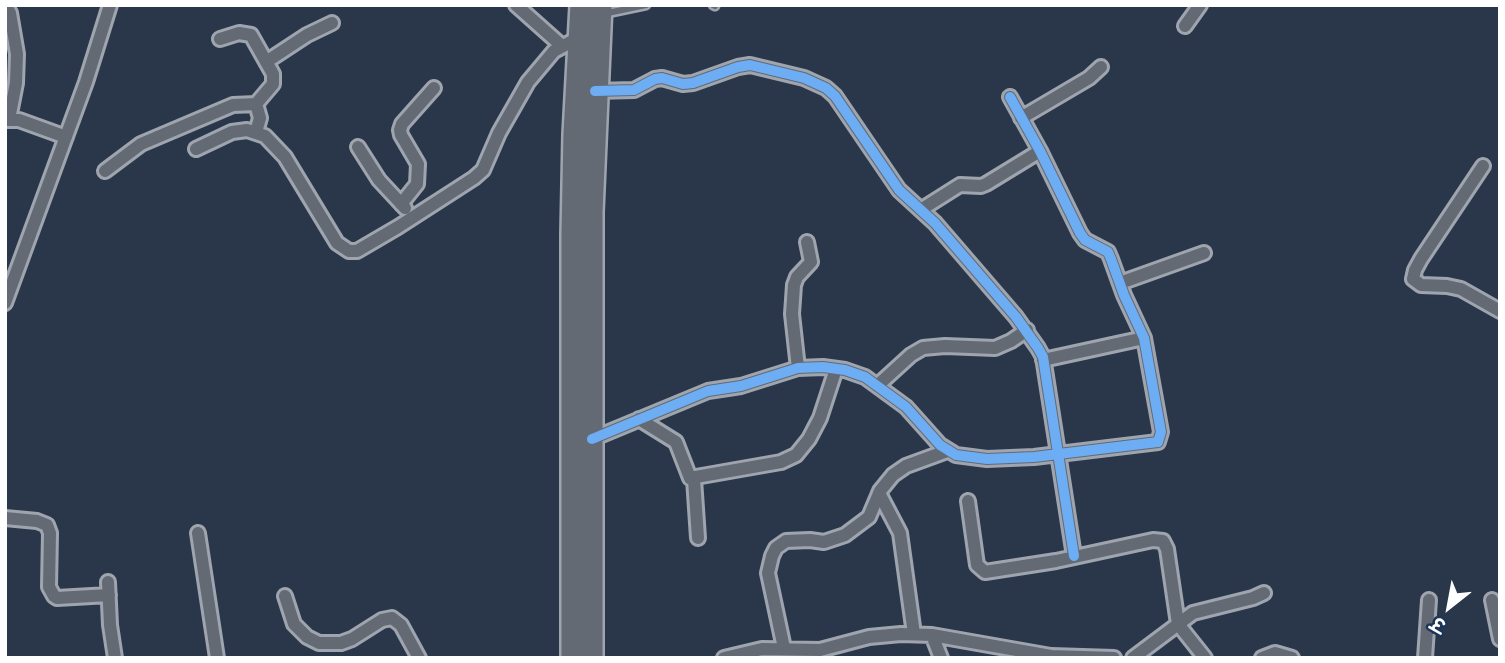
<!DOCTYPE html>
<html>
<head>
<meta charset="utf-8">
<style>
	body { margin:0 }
	#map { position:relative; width:1505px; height:663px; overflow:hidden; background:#2a374a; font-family:"Patrick Hand","Playpen Sans Deva",sans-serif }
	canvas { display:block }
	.frame { position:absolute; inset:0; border:7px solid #fff; pointer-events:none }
	.north { position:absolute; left:1414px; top:572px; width:70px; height:70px; -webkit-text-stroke:5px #1d3557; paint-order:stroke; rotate:211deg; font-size:19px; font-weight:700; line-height:28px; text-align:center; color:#fff }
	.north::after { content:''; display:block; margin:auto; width:24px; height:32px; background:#fff; clip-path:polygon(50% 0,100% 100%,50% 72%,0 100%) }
</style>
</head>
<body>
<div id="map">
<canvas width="1505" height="663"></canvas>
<div class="frame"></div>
<div class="north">उ</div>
</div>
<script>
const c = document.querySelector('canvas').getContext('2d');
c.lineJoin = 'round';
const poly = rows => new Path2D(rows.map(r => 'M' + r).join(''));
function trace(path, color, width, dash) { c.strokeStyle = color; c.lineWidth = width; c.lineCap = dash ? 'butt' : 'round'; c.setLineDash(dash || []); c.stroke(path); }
const lane = poly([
	[713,5,715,6],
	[603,14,646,5]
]);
const street = poly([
	[5,5,10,13,17,54,16,83,9,119],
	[516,5,562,46],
	[1185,26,1200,5],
	[220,39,239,33,251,35,273,74,273,84,256,104,260,118,256,132],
	[266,62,307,35,332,23],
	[595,91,634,90,655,79,662,78,683,84,693,83,738,67,750,65,804,78,826,88,835,96,899,190,935,223,1016,317,1038,348,1043,357,1074,556],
	[1021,118,1089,78,1101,67],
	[5,120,19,120,66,137],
	[358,147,379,180,405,208],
	[196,149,232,132,247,130,265,136,285,157,337,243,349,251,357,251,398,227,474,178,483,170,499,133,528,82,554,51,580,37],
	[1483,166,1421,259,1415,270,1413,279,1421,285,1447,286,1461,289,1500,311],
	[105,171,141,144,233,105,256,104],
	[401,204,417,184,418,164,401,135,400,130,402,124,434,88],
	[922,209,960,185,981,186,986,184,1040,151],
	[1120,283,1204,253],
	[5,303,86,82,110,5],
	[1043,360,1144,338],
	[798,368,792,314,794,285,797,277,811,262,807,242],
	[877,386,911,355,923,348,945,346,995,348,1011,341,1027,330],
	[639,419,676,442,690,478,781,462,796,455,809,439,820,418,836,369],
	[592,439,708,391,741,386,798,368,823,367,845,370,865,377,906,407,940,445,956,455,987,459,1034,457,1158,442,1161,432,1144,338,1124,295,1111,259,1108,252,1085,240,1080,233,1040,151,1010,97],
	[694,479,698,538],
	[879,493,900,533,914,634],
	[968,501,977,565,985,572,1056,561,1153,540,1163,541,1167,549,1178,624,1205,658],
	[5,518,37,521,47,525,50,533,49,587,54,596,57,598,109,595],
	[198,533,217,658],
	[108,582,110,625,115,658],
	[285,596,294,624,307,637,319,643,341,643,352,639,382,620,392,618,401,625,419,658],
	[1492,600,1500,639],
	[932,635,941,658],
	[784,648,768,573,772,556,776,548,786,541,810,540,824,542,845,535,869,517,880,491,893,475,906,466,947,451],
	[724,658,762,649,820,650,869,637,901,634,932,635,1051,656,1114,658],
	[1133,658,1193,613,1253,598,1264,593],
	[1262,658,1275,653,1292,658],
	[1425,658,1429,600]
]);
const highway = poly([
	[573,658,573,234,575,134,582,5],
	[591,658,591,212,600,5]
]);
trace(lane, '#9fa5ae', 11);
trace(street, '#9fa5ae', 18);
trace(highway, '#9fa5ae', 28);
trace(lane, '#636a74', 6);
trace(street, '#636a74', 12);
trace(highway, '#636a74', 23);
trace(poly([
	[595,91,634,90,655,79,662,78,683,84,693,83,738,67,750,65,804,78,826,88,835,96,899,190,935,223,1016,317,1038,348,1043,357,1074,556],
	[592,439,708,391,741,386,798,368,823,367,845,370,865,377,906,407,940,445,956,455,987,459,1034,457,1158,442,1161,432,1144,338,1124,295,1111,259,1108,252,1085,240,1080,233,1040,151,1010,97]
]), '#6dadf4', 10);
</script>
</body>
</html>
